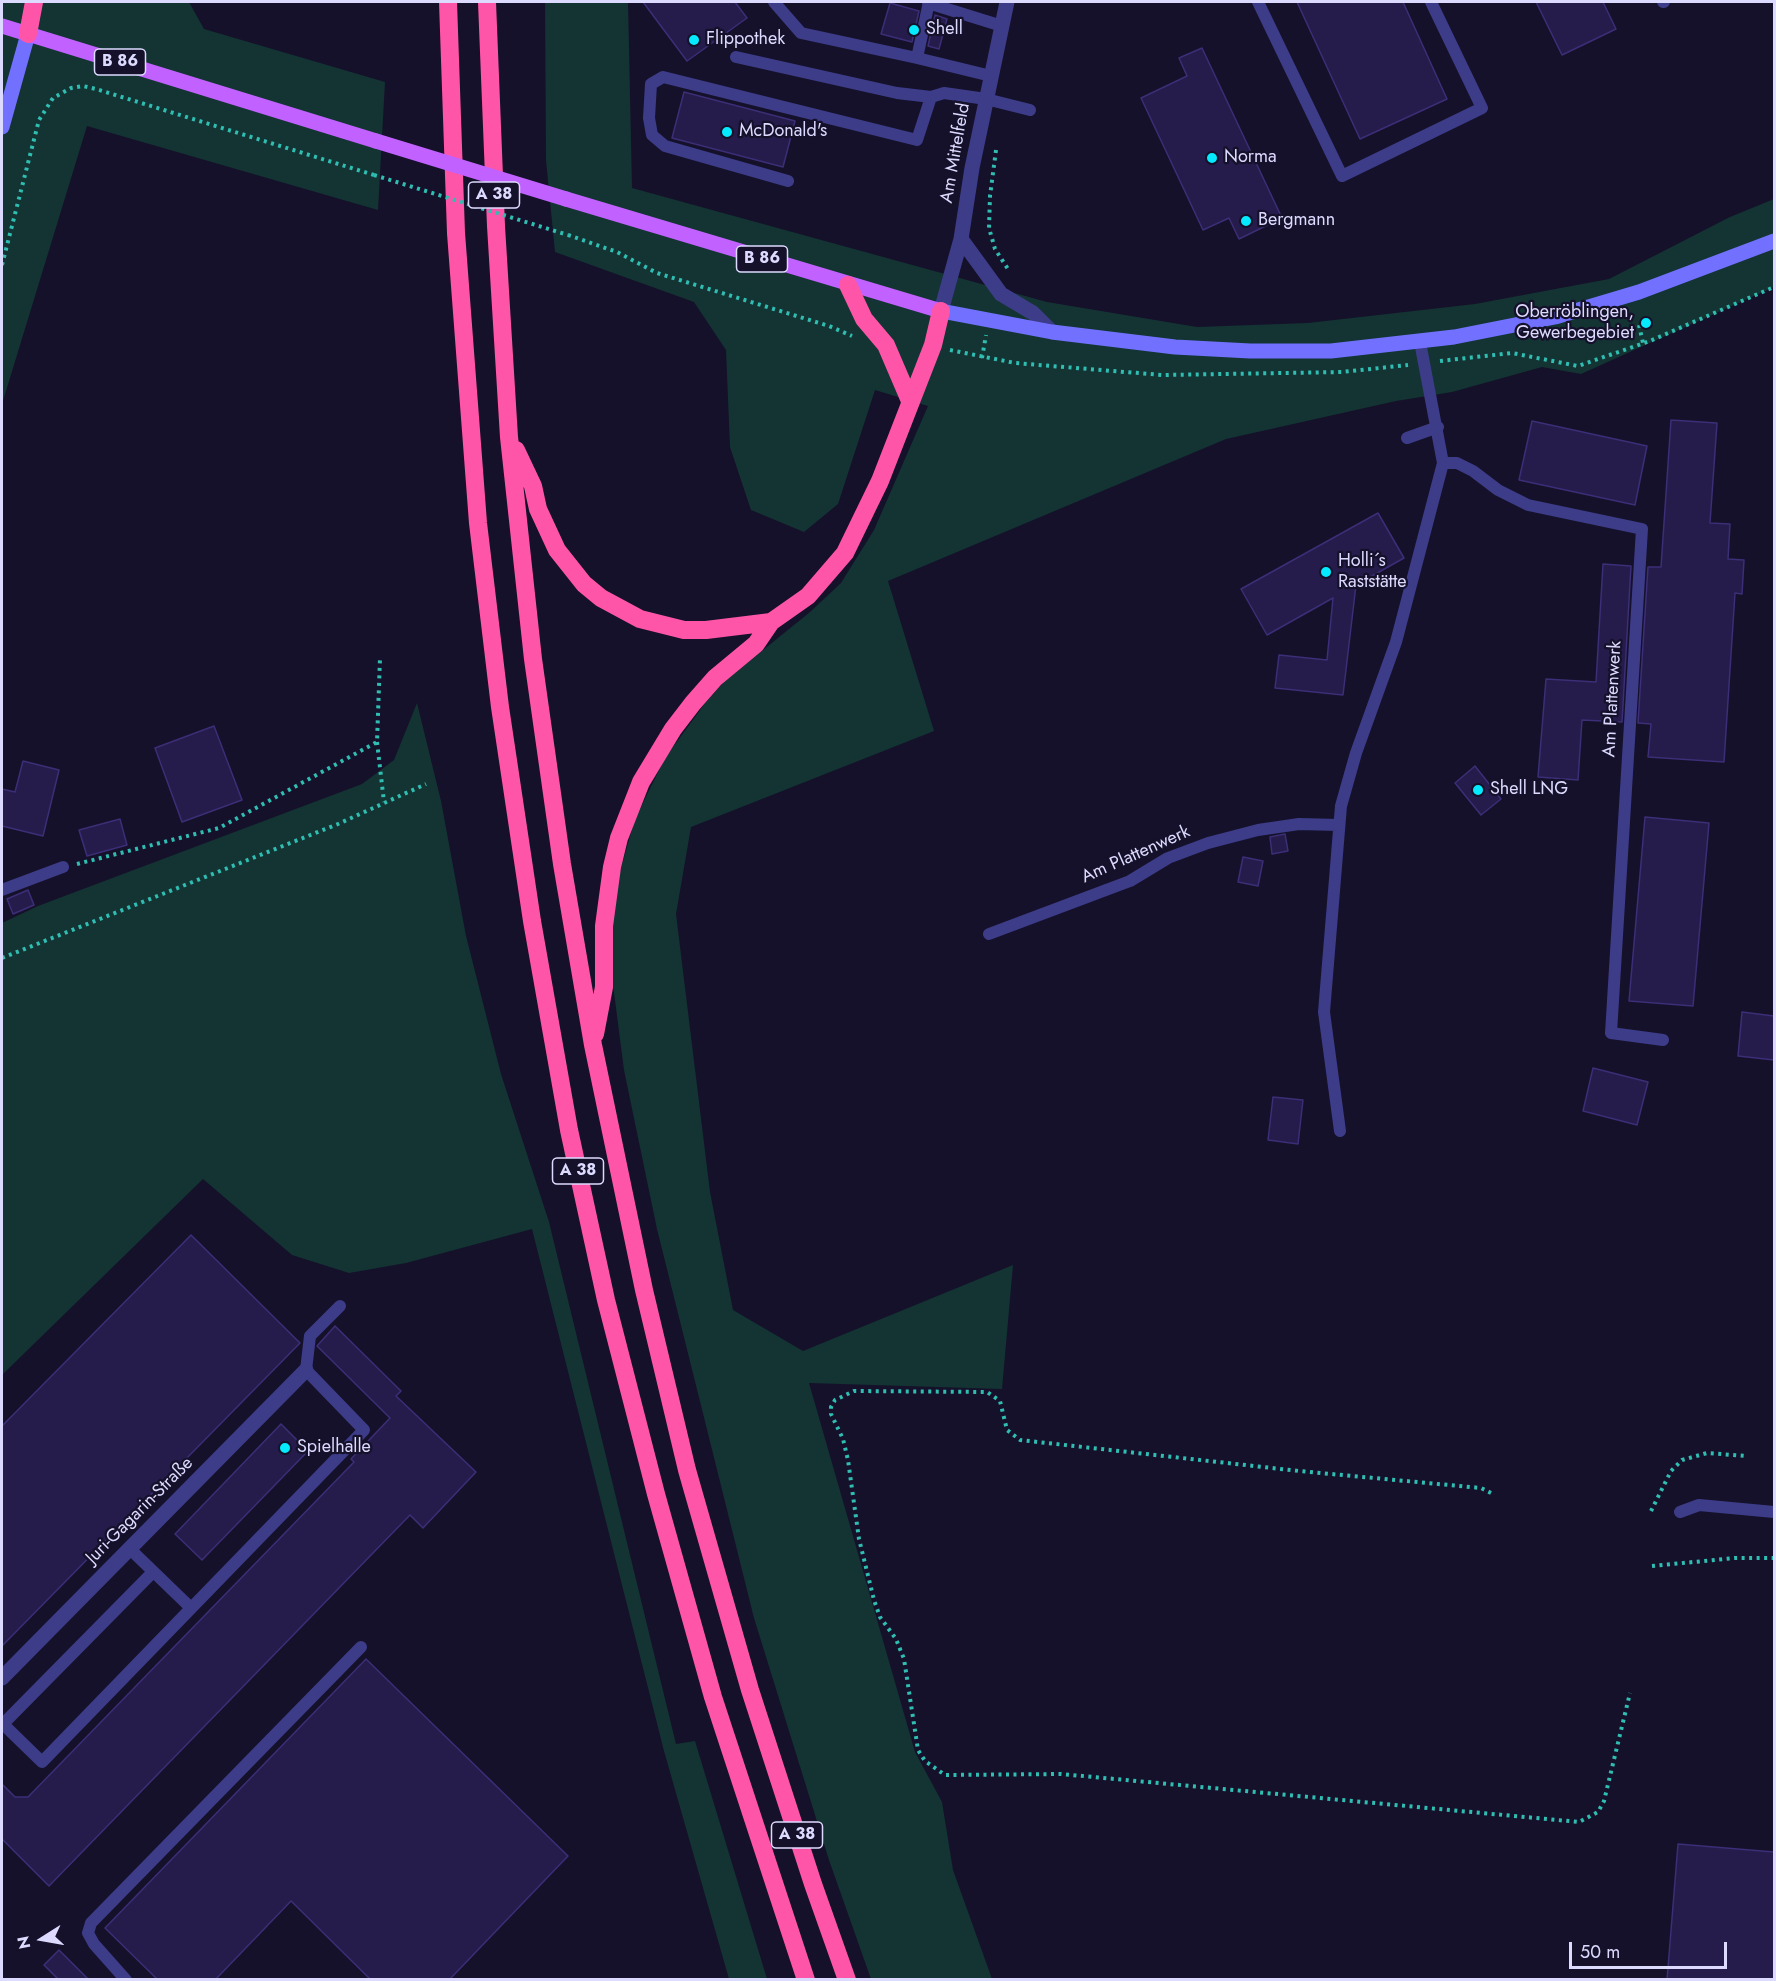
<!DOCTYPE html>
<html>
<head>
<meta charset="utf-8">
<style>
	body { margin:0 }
	#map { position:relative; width:1776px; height:1981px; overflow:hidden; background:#15112a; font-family:Jost,sans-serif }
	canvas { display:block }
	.frame { position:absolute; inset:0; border:3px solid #dddaff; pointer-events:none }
	.north { position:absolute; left:12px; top:1909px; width:60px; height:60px; -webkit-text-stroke:4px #15112a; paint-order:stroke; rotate:259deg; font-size:16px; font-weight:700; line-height:24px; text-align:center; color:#dddaff }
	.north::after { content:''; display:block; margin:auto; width:21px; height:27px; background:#dddaff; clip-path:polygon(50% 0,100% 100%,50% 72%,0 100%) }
	.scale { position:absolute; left:1569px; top:1942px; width:158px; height:27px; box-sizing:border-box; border:3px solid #dddaff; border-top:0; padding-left:8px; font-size:18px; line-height:21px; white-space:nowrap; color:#dddaff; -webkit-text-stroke:4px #15112a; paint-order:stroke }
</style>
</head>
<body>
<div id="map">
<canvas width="1776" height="1981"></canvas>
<div class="frame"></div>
<div class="north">N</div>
<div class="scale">50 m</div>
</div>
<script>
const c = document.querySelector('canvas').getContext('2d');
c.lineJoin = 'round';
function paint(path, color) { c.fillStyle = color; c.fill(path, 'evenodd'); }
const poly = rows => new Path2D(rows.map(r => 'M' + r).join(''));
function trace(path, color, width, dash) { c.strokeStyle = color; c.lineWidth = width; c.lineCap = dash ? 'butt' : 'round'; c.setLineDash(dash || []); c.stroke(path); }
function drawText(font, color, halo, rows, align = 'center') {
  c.font = font + ' Jost,sans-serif'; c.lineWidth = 4.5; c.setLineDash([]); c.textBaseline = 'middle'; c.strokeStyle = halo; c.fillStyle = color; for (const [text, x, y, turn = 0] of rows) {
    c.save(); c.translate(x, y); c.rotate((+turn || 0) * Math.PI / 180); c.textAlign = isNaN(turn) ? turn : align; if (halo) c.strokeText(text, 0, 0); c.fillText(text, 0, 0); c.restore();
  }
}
paint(poly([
	[2,2,189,2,204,29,385,82,378,210,87,126,2,404],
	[545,2,628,2,632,188,1047,302,1197,327,1308,323,1475,304,1609,279,1730,217,1774,199,1774,287,1581,374,1542,367,1452,392,1396,401,1226,439,888,581,934,731,691,827,676,914,710,1192,733,1310,803,1351,1013,1265,1002,1389,809,1383,915,1752,942,1802,953,1870,992,1979,871,1979,829,1860,754,1618,657,1229,624,1070,612,977,613,920,619,875,635,819,665,758,706,702,725,681,810,612,841,583,874,530,928,406,875,390,838,504,804,532,751,510,730,447,726,350,694,302,555,252,546,160],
	[417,703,441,801,466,936,501,1074,549,1222,676,1744,695,1741,767,1979,729,1979,664,1751,532,1229,406,1263,349,1273,292,1255,203,1179,2,1375,2,923,38,906,362,784,394,760]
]), '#133433');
const building = poly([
	[643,2,735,2,747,18,687,61,643,2],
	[1297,2,1403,2,1447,99,1360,139,1297,2],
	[1536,2,1603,2,1616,29,1562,55,1536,2],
	[890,3,919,11,912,42,881,34,890,3],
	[935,15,947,19,939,49,928,46,935,15],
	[1202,48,1282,218,1239,239,1229,218,1203,230,1141,98,1187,76,1179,58,1202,48],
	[684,92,795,121,783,167,672,138,684,92],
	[1671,420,1717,423,1710,523,1730,524,1728,559,1744,560,1742,594,1735,593,1724,762,1648,757,1651,724,1638,723,1648,567,1661,567,1671,420],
	[1532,421,1647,446,1635,505,1519,480,1532,421],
	[1378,513,1404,558,1356,585,1343,695,1275,688,1279,655,1327,660,1333,598,1267,635,1241,589,1378,513],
	[1603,564,1631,566,1622,722,1582,720,1578,780,1538,777,1546,679,1596,682,1603,564],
	[214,726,242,800,182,822,155,748,214,726],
	[23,761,59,770,43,836,2,826,2,789,15,792,23,761],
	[1475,766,1501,799,1481,815,1455,783,1475,766],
	[1645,817,1709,823,1693,1006,1629,1001,1645,817],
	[120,819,127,845,87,856,79,830,120,819],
	[1285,834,1288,851,1272,854,1270,837,1285,834],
	[1243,857,1263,861,1258,886,1238,882,1243,857],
	[28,890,34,905,13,914,7,899,28,890],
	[1742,1012,1774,1016,1774,1060,1738,1056,1742,1012],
	[1593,1068,1648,1082,1637,1125,1583,1111,1593,1068],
	[1273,1097,1303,1100,1298,1144,1268,1140,1273,1097],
	[191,1235,300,1343,2,1646,2,1426,191,1235],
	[335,1326,401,1391,396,1396,476,1472,423,1528,410,1515,49,1886,2,1839,2,1784,15,1797,28,1797,354,1462,351,1459,390,1418,317,1346,335,1326],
	[281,1424,308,1451,202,1560,175,1534,281,1424],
	[366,1659,568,1856,449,1980,371,1980,291,1901,215,1980,158,1980,105,1928,366,1659],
	[1678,1844,1774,1852,1774,1980,1667,1980,1678,1844],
	[59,1950,89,1980,59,1980,44,1965,59,1950]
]);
paint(building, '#251c4b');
trace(building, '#3c2e77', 1.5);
trace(poly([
	[996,150,990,196,989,228,995,249,1008,269],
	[568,235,617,252,657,273,829,326,852,336],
	[2,265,39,120,53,98,71,88,83,86,96,89,374,175],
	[1639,325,1643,343],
	[950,350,1015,363,1162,375,1342,372,1408,365],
	[982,358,986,335],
	[1440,361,1512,353,1578,366,1650,341,1774,287],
	[377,742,384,802],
	[77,864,219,828,377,742,380,658],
	[2,958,338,824,426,784],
	[1491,1493,1481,1488,1299,1471,1020,1440,1007,1430,1000,1401,987,1392,854,1391,835,1400,831,1407,831,1414,843,1439,848,1460,859,1539,874,1600,880,1617,896,1639,904,1659,918,1750,925,1761,945,1775,1061,1774,1579,1822,1598,1812,1604,1801,1630,1693],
	[1651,1511,1671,1471,1682,1460,1707,1453,1746,1456],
	[1652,1566,1735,1558,1774,1558]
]), '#30bdb2', 4, [3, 4.5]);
trace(poly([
	[774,2,801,33,917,58],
	[929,2,917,58,991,76],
	[1258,2,1342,176,1482,108,1431,2],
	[1663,2,1664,2],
	[928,3,1002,26],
	[736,57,897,93,931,97],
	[788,181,665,146,652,135,649,118,651,84,663,77,917,140,931,97,944,93,986,99,1030,110],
	[1407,438,1438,427],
	[1443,463,1457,463,1473,471,1498,490,1528,505,1642,529,1611,1033,1663,1040],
	[2,890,63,867],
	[989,934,1130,881,1168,858,1208,843,1258,830,1299,824,1338,825],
	[1340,1131,1324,1012,1341,806,1356,753,1396,642,1443,463,1420,342],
	[1680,1512,1699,1505,1774,1512],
	[130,1549,191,1608],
	[2,1723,42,1762,364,1430,306,1370,310,1336,340,1306],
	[3,1724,153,1572],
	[126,1980,94,1944,88,1933,91,1923,361,1647]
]), '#3d3c89', 12);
trace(poly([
	[961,239,1001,294,1033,313,1052,332],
	[941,311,961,239,972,168,1007,2],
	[2,1678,306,1370]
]), '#3d3c89', 15);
trace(poly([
	[2,127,28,34],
	[941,311,1052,332,1175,347,1250,351,1331,351,1454,337,1555,317,1639,292,1774,241]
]), '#7271ff', 15);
trace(poly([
	[2,26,376,141],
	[566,199,941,311]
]), '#c161ff', 15);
trace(poly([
	[448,2,456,233,478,523,500,707,532,921,569,1130,606,1300,656,1494,713,1697,806,1980],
	[487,2,496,226,509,437,533,659,562,864,593,1045,644,1290,687,1470,750,1690,813,1884,847,1980],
	[28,34,34,2],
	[848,285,864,319,886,345,910,401],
	[516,450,533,486,538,509,557,550,584,584,601,598,640,619,684,630,706,630,771,622],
	[595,1034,604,987,604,926,612,867,619,838,641,782,673,729,693,703,715,678,756,644,771,622,808,596,845,553,880,481,933,345,941,311]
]), '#ff55a9', 18);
trace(poly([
	[374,175,568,235]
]), '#30bdb2', 4, [3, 4.5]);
trace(poly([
	[376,141,566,199]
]), '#c161ff', 15);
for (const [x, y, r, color] of [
	[914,30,6,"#06eaff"],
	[694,40,6,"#06eaff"],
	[727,132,6,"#06eaff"],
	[1212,158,6,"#06eaff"],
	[1246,221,6,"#06eaff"],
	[1646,323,6,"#06eaff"],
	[1326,572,6,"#06eaff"],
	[1478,790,6,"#06eaff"],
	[285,1448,6,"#06eaff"]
]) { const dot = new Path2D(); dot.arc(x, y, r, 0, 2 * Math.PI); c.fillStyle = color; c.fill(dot); trace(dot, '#15112a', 2); }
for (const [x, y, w] of [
	[120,62,51],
	[494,195,51],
	[762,259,51],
	[578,1171,51],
	[797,1835,51]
]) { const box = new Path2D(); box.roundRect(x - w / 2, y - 13, w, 26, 4.5); c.fillStyle = '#15112a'; c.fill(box); trace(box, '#dddaff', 1.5); }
drawText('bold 16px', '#dddaff', null, [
	["B 86",120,62],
	["A 38",494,195],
	["B 86",762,259],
	["A 38",578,1171],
	["A 38",797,1835]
]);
drawText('18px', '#dddaff', '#15112a', [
	["Shell",926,30],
	["Flippothek",706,40],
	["McDonald's",739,132],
	["Norma",1224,158],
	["Bergmann",1258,221],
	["Oberröblingen,",1634,313,"right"],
	["Gewerbegebiet",1634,334,"right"],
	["Holli´s",1338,562],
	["Raststätte",1338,583],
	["Shell LNG",1490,790],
	["Spielhalle",297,1448]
], 'left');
drawText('18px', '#dddaff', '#15112a', [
	["Am Mittelfeld",956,153,-80],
	["Am Plattenwerk",1613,699,-87],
	["Am Plattenwerk",1136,855,-24],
	["Juri-Gagarin-Straße",140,1511,-45]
]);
</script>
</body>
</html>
